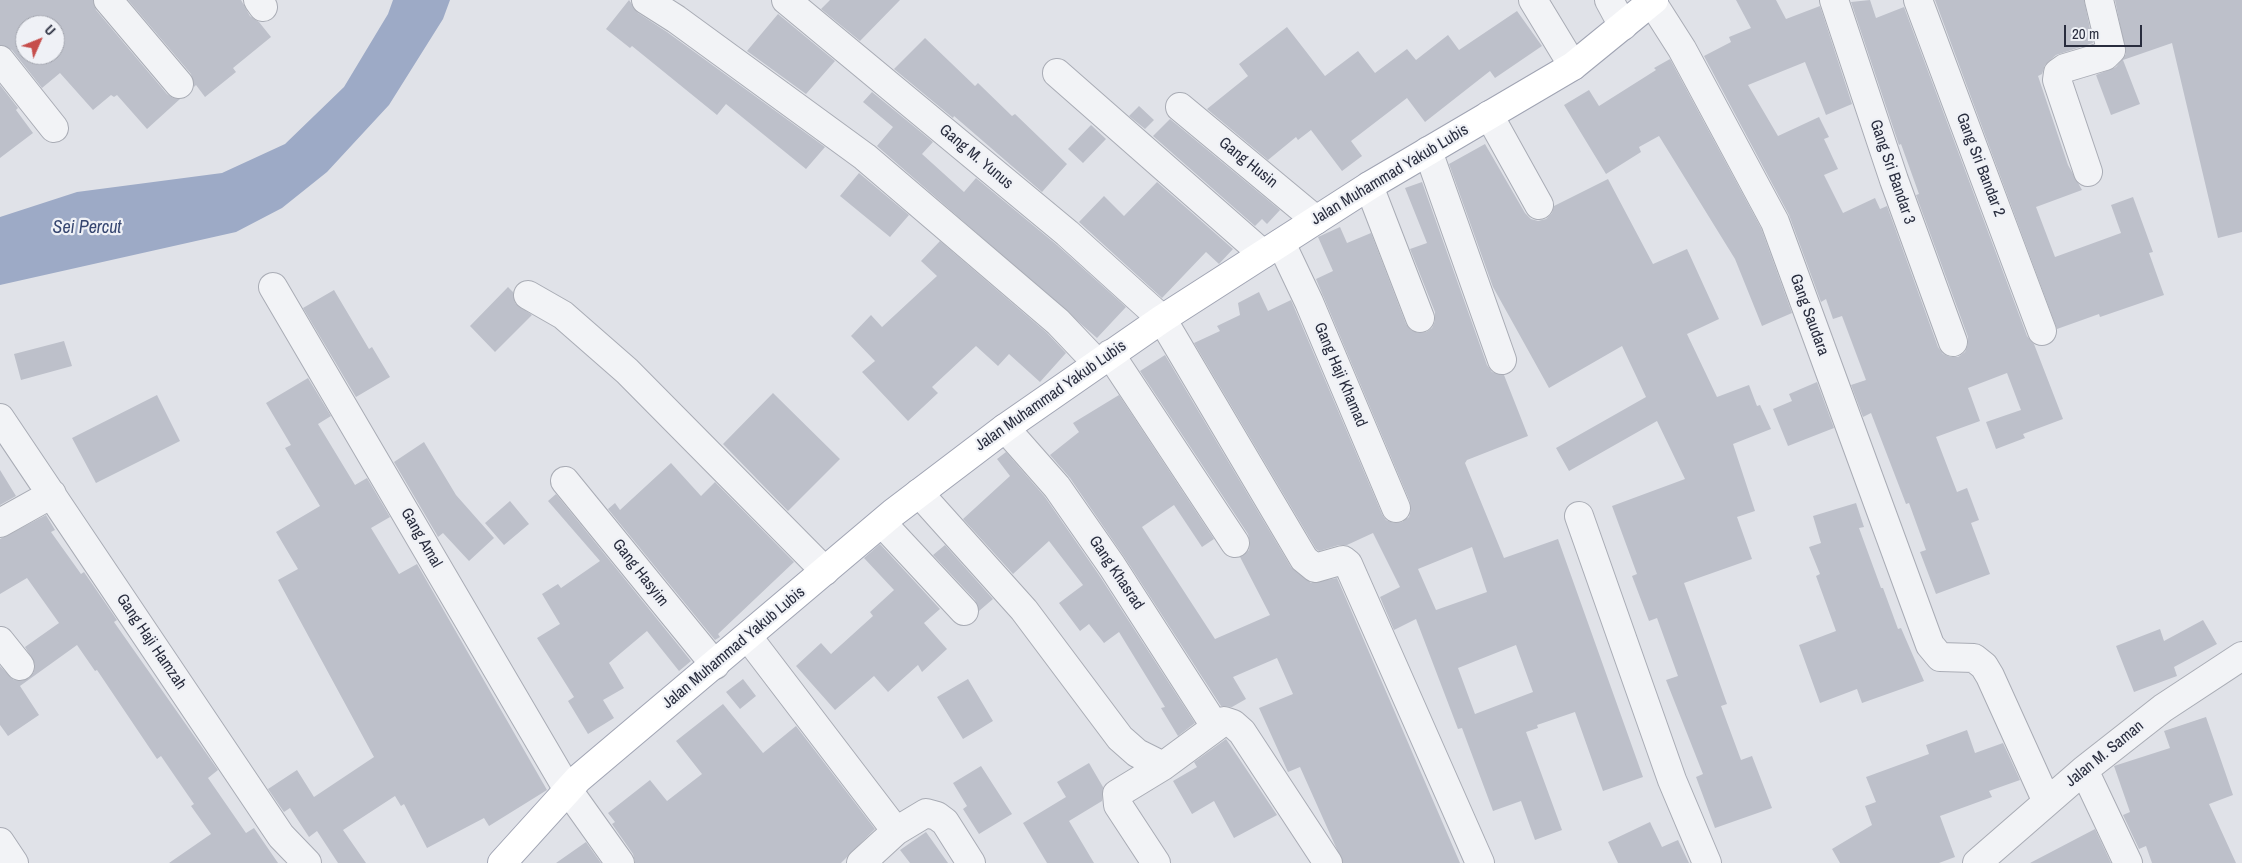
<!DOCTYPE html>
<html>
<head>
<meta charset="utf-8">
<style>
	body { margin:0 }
	#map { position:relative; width:2242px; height:863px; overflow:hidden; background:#e0e2e8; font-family:"Archivo Narrow",sans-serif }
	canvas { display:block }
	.north { position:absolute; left:15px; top:15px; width:50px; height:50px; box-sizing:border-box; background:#eff1f6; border:1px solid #a0a3ac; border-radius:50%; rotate:46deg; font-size:14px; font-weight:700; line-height:20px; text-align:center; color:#292d3e }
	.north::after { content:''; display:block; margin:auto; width:18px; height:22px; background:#c64e4c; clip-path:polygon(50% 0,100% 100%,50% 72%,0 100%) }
	.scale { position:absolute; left:2064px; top:25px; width:78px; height:22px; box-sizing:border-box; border:2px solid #292d3e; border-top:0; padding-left:6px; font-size:15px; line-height:18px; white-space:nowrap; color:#292d3e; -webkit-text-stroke:4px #eff1f6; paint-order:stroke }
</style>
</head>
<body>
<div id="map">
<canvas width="2242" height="863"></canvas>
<div class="north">U</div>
<div class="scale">20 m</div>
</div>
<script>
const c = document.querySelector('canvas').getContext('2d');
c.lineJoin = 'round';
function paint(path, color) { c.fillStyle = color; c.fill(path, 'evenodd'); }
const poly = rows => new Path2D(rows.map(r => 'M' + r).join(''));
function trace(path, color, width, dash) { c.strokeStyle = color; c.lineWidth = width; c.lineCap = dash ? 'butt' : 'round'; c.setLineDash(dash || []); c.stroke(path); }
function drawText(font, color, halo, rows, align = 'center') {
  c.font = font + ' "Archivo Narrow",sans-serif'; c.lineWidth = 4.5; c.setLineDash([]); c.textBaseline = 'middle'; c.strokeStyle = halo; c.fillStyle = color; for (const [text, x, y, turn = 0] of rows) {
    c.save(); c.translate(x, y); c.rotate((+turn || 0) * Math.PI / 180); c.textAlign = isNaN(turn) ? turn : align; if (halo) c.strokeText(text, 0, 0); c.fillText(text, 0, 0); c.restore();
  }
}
paint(poly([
	[393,0,450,0,443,19,389,105,327,172,282,208,236,232,0,285,0,217,77,192,222,173,285,144,344,87,388,14]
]), '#9daac6');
paint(poly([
	[0,0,93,0,96,10,167,94,173,98,180,99,147,129,117,95,114,97,111,95,93,110,60,73,42,88,12,50,0,45],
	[25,25,55,25,55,55,25,55],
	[128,0,241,0,250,16,259,22,271,37,233,68,236,72,205,97,196,85,194,87,191,74],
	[629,0,638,13,667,32,825,147,806,169,726,104,717,115,632,46,630,48,606,29],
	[830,0,900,0,860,41,821,9],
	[1736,0,1776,0,1786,19,1820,6,1852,104,1826,115,1805,62,1748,85,1778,136,1819,117,1829,137,1824,139,1838,169,1824,175,1843,213,1875,198,1880,209,1887,206,1938,347,1943,354,1951,357,1958,357,1965,352,1968,344,1968,337,1916,195,1919,194,1901,144,1899,145,1851,2,1870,0,1876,18,1904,7,2027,336,2034,344,2063,419,2023,434,2025,438,1996,449,1986,422,2021,410,2007,373,1968,388,1980,421,1936,437,1957,492,1967,488,1979,520,1971,523,1990,574,1936,594,1920,552,1926,550,1909,503,1906,504,1871,413,1863,417,1851,385,1866,380,1842,316,1833,319,1826,299,1821,302,1789,215,1704,56,1731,42,1729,37,1751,28],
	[1935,0,2084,0,2093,43,2056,55,2045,65,2042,74,2038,76,2068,165,2082,190,2036,207,2055,257,2121,233,2111,205,2133,197,2153,252,2149,253,2164,295,2100,317,2099,314,2057,329],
	[2115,0,2242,0,2242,232,2218,238,2172,43,2123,60,2140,104,2111,115,2096,75,2116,67,2126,54],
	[1517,11,1542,46,1495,78,1490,71,1425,122,1407,98,1351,141,1362,156,1342,171,1311,130,1298,140,1296,137,1268,160,1207,109,1248,76,1239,64,1287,27,1325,76,1358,51,1375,73,1407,49,1416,60,1448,35,1459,50],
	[778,14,835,61,806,94,747,51],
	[925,38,975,86,978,83,1012,116,1015,114,1067,164,1042,192,954,116,953,118,894,69],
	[1670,59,1761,228,1792,313,1762,326,1735,259,1659,136,1639,147,1641,152,1606,174,1564,105,1589,90,1599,106,1656,70,1654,68],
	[0,85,18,108,16,110,33,133,0,158],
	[872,92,933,142,922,154,964,192,976,178,1057,245,1126,307,1097,338,877,146,893,127,863,102],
	[1139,106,1154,120,1145,129,1129,116],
	[1170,119,1280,210,1267,224,1262,219,1255,226,1153,136],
	[1091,125,1106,139,1083,163,1068,149],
	[1485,144,1525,213,1531,219,1538,221,1546,219,1552,213,1554,206,1608,179,1653,264,1687,249,1719,319,1687,334,1717,397,1749,385,1757,406,1760,405,1771,429,1733,444,1755,511,1737,517,1752,559,1684,583,1727,704,1721,706,1741,760,1752,756,1772,808,1715,828,1696,777,1703,774,1666,680,1678,676,1657,618,1649,621,1632,576,1637,574,1612,506,1685,479,1657,421,1569,471,1556,448,1646,397,1622,346,1549,388,1493,287,1449,164],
	[859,173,909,215,890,237,840,196],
	[1157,182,1233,249,1219,264,1206,252,1162,298,1079,222,1104,196,1124,216],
	[1422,182,1487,365,1492,372,1504,375,1528,436,1467,460,1465,463,1504,558,1558,539,1643,777,1603,791,1575,712,1537,725,1538,728,1526,732,1562,830,1535,840,1521,801,1493,811,1462,728,1458,729,1416,619,1394,630,1380,597,1400,587,1373,533,1347,545,1339,545,1319,551,1316,549,1194,343,1220,331,1217,326,1240,315,1238,303,1259,292,1268,311,1291,300,1382,514,1386,520,1394,523,1402,522,1409,517,1411,510,1410,502,1316,279,1333,271,1318,237,1340,227,1347,243,1371,233,1406,324,1411,330,1418,333,1426,332,1432,328,1435,321,1435,312,1410,249,1427,243,1405,188],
	[1472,547,1487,592,1436,610,1418,569],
	[1516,645,1533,692,1475,714,1458,668],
	[940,241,1047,333,1066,353,1040,382,1009,354,998,366,976,346,932,387,938,393,908,421,862,372,875,361,851,336,871,315,882,327,937,276,921,261],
	[508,287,513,292,515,303,532,315,495,352,470,326],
	[334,290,369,349,372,347,390,377,356,397,303,308],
	[64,341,72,366,21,380,14,354],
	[1165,355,1291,567,1311,583,1337,578,1460,863,1343,863,1300,767,1288,772,1259,708,1293,694,1277,658,1233,677,1246,699,1232,707,1221,706,1125,558,1070,478,1050,455,1079,432,1073,423,1119,395,1214,539,1202,547,1174,505,1142,527,1215,639,1270,615,1240,557,1249,550,1250,542,1248,534,1140,371],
	[308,378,331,416,318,424,355,485,367,478,390,517,371,528,399,574,417,564,547,790,489,826,484,818,427,848,404,804,401,806,395,796,343,830,366,863,338,863,317,831,309,837,290,808,284,812,268,789,297,770,314,797,374,757,278,580,298,569,276,532,320,506,285,448,291,445,266,403],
	[1817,382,1834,428,1788,446,1773,409,1792,401,1789,394],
	[773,393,840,459,788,511,723,444],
	[157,395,180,441,96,483,72,438],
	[424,442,456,495,494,538,469,561,443,533,438,537,437,535,394,462],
	[1006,452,1045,497,1099,575,1195,723,1178,736,1161,708,1165,707,1119,632,1104,643,1089,624,1080,631,1059,603,1083,585,1049,541,1013,574,963,519,1010,476,997,459],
	[671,463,701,496,715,482,794,562,718,634,720,637,715,640,608,509,615,503,620,510],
	[0,470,16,496,0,505],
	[556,494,691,661,679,671,647,631,609,663,624,688,603,700,614,718,588,734,568,701,574,697,537,638,560,624,542,594,558,584,561,588,600,561,548,501],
	[510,501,529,524,504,545,485,523],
	[1856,503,1864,527,1859,528,1881,588,1883,588,1898,629,1901,628,1924,681,1862,703,1857,689,1820,703,1799,645,1836,631,1816,576,1820,574,1809,547,1821,543,1813,516],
	[46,515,55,530,51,532,81,574,84,572,117,620,114,622,218,770,208,778,246,833,254,828,278,863,169,863,211,834,191,806,194,804,161,756,157,759,97,670,95,671,77,645,20,686,39,715,8,736,0,725,0,666,14,680,22,681,29,678,34,672,35,664,25,647,59,623,27,578,0,594,0,539],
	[880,544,940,609,924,623,947,649,922,672,918,665,888,692,874,676,835,710,796,666,821,643,831,654,873,616,870,612,894,590,864,558],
	[945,545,993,599,979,611,975,600,933,555],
	[2203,620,2217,644,2174,667,2177,676,2134,692,2116,646,2160,629,2164,641],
	[743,679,756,696,740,709,726,692],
	[968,679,993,721,963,739,937,697],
	[723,704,763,753,796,726,875,829,841,863,635,863,633,854,612,824,615,822,608,813,650,780,667,801,702,774,676,741],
	[2206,717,2233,795,2209,804,2236,863,2152,863,2146,846,2139,849,2123,815,2130,812,2114,766,2170,748,2164,731],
	[1967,730,1975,753,2003,743,2020,780,1989,791,1992,797,1940,816,1955,857,1939,863,1840,863,1832,849,1872,825,1865,806,1876,802,1866,777,1929,754,1926,745],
	[1226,739,1277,815,1234,838,1214,801,1192,814,1173,781,1197,767,1194,762],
	[1089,763,1103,787,1102,801,1069,821,1094,863,1047,863,1023,823,1066,797,1057,782],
	[981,766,1012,814,979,834,963,809,967,806,953,783],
	[1650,822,1662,847,1678,840,1689,863,1618,863,1608,842],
	[2095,829,2111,863,2030,863],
	[926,832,948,863,910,863,900,850],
	[586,842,601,863,556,863]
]), '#bdc0ca');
const minor = poly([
	[108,0,179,84],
	[258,0,263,7],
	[646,0,676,19,865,157,1058,322,1097,363],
	[786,0,1067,233,1162,319,1304,559,1315,568,1343,560,1348,564,1480,863],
	[1533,0,1573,66],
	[1609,0,1623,26],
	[1834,0,1894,180,1953,342],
	[1918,0,2042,331],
	[1652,2,1682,49,1775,222,1930,645,1940,657,1974,658,1984,666,1990,676,2047,802],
	[0,60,54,128],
	[1057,73,1263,254],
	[1180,107,1316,220],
	[1489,115,1539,205],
	[1428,151,1502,360],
	[2088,172,2057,80,2058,73,2065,68,2105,56,2111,50,2099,0],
	[1369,186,1420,318],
	[1281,243,1309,302,1396,508],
	[273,287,568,790,620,863],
	[528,295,563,315,627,371,825,571],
	[1110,354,1235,543],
	[0,418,281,836,307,863],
	[1005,428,1057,487,1112,566,1215,726],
	[565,481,715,665],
	[919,493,1024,610,1120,738,1137,753,1163,766],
	[1579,516,1672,780,1707,863],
	[0,523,52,494],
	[882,523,964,611],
	[748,637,896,831,861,863],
	[0,641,20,666],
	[2084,770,2128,863],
	[896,831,926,813,937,816,945,822,971,863],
	[0,842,14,863],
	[1156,863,1118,805,1117,794,1163,766,1224,721,1233,724,1242,732,1328,863],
	[1977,863,2084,770,2163,708,2242,656]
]);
const major = poly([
	[502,863,578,779,893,513,1005,428,1162,319,1369,186,1573,66,1654,0]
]);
trace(minor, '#a9acb5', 30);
trace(major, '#a0a4b3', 30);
trace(minor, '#f2f3f6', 28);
trace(major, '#fff', 28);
drawText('16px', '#292d3e', '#eff1f6', [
	["Gang M. Yunus",976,157,40],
	["Gang Husin",1248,163,39],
	["Gang Sri Bandar 2",1980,165,69],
	["Gang Sri Bandar 3",1892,172,71],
	["Jalan Muhammad Yakub Lubis",1390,175,-31],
	["Gang Saudara",1809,315,70],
	["Gang Haji Khamad",1340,375,67],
	["Jalan Muhammad Yakub Lubis",1051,396,-35],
	["Gang Amal",421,538,60],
	["Gang Hasyim",640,573,52],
	["Gang Khasrad",1116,573,56],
	["Gang Haji Hamzah",151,642,56],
	["Jalan Muhammad Yakub Lubis",734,648,-40],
	["Jalan M. Saman",2105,754,-39]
]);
drawText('italic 18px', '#364670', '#eff1f6', [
	["Sei Percut",87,228]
]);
</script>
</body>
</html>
